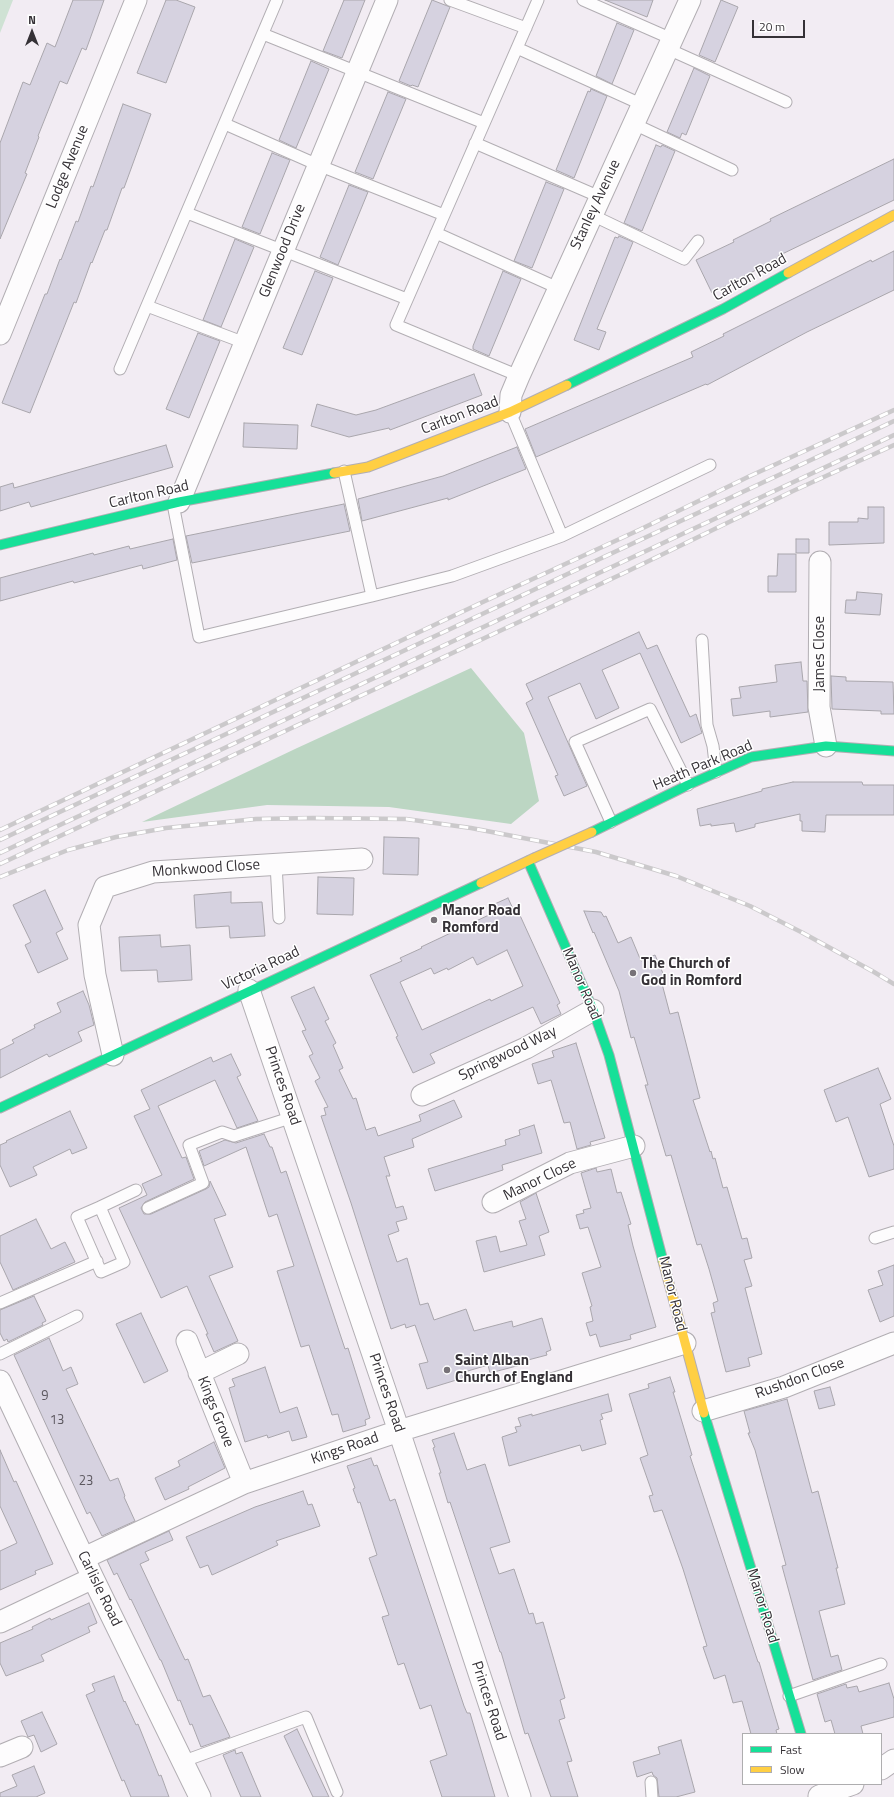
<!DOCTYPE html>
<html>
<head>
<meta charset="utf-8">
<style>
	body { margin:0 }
	#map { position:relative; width:894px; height:1797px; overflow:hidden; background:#f2ecf3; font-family:"Titillium Web",sans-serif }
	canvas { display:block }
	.legend { position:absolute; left:742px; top:1733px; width:140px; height:52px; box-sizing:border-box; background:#fff; border:1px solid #aeadaf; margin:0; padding:5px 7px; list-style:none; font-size:12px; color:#353136 }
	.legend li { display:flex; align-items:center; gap:8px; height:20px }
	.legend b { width:20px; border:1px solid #aeadaf }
	.north { position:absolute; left:12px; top:12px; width:40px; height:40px; -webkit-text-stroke:3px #fff; paint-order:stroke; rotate:0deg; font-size:11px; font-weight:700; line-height:16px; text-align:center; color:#353136 }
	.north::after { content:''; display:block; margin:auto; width:14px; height:18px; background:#353136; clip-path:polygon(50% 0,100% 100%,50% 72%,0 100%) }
	.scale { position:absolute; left:752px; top:20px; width:53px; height:18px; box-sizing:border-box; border:2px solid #353136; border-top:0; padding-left:5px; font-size:12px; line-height:14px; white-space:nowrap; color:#353136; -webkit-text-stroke:3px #fff; paint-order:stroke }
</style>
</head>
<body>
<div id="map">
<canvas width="894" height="1797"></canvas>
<ul class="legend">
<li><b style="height:5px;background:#16e098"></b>Fast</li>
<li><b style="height:5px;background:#ffcf43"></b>Slow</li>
</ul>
<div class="north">N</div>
<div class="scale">20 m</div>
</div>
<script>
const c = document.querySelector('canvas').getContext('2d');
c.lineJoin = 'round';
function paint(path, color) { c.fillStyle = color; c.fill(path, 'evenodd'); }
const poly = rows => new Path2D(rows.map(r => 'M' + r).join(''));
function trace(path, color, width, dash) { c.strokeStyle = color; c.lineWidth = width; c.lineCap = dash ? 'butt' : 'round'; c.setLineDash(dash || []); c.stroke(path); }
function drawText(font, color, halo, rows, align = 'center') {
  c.font = font + ' "Titillium Web",sans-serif'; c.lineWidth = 3; c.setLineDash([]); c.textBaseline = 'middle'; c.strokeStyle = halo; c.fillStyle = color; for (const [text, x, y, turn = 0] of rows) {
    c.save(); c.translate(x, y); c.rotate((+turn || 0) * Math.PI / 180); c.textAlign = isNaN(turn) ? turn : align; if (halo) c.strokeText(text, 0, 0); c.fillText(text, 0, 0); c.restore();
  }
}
paint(poly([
	[0,0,13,0,0,33]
]), '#cfe2d4');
paint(poly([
	[471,668,524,733,539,801,511,824,389,807,267,805,142,822,295,749]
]), '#bcd6c3');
const building = poly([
	[73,0,104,0,86,50,82,48,67,84,60,81,38,136,39,137,25,173,27,174,0,239,0,143,23,82,30,85,47,43,55,47,73,0],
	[166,0,176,0,195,7,166,83,137,73,166,0],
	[344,0,365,0,342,58,323,51,344,0],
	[432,0,450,7,418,87,412,85,411,86,399,81,432,0],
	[605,0,653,0,647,17,605,0],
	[721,0,738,7,715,62,699,55,721,0],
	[617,23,634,30,612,84,596,76,617,23],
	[311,61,329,69,296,148,279,140,311,61],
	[694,68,710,76,686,135,682,133,680,138,667,132,694,68],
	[591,89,607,96,574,178,556,170,588,91,590,92,591,89],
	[388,92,406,99,373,179,355,172,388,92],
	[123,104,151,114,124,188,122,188,107,230,105,230,92,263,91,262,76,303,74,302,30,413,2,403,45,294,47,294,60,259,61,260,76,221,78,222,91,186,93,187,123,104],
	[656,145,661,147,662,145,675,151,642,231,624,223,656,145],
	[272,153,290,160,260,234,242,227,272,153],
	[894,159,894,200,778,256,779,258,712,293,696,260,734,242,733,240,771,221,770,219,894,159],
	[546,182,564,189,532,268,514,261,546,182],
	[349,185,368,192,338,265,320,257,349,185],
	[619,236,633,242,597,329,606,332,599,350,574,340,615,237,618,238,619,236],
	[235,239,254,247,221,327,203,320,235,239],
	[894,251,894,290,807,332,707,385,706,384,536,457,525,429,693,357,691,352,724,336,723,334,871,260,872,262,894,251],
	[315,271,333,278,302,355,283,348,315,271],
	[503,271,521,279,489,356,473,349,473,346,503,271],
	[198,333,220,341,189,418,166,409,198,333],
	[474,374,482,395,390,430,389,428,349,437,311,426,317,404,356,415,376,410,474,374],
	[244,423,298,425,297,449,243,447,244,423],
	[166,445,173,467,31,507,29,502,0,511,0,487,13,483,14,488,166,445],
	[517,447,526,469,448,500,448,498,362,521,358,499,443,476,517,447],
	[344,504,350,531,192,563,186,536,344,504],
	[868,507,884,507,884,543,829,545,829,522,858,522,858,518,868,519,868,507],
	[173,539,177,560,143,569,142,565,74,583,73,581,0,601,0,578,93,553,94,555,129,546,130,549,173,539],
	[796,539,809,539,809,553,796,553,796,539],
	[778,554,796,554,796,592,768,592,768,576,777,576,778,554],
	[857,592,882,594,880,615,845,613,846,600,856,600,857,592],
	[639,632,647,649,657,645,690,717,696,714,702,733,681,743,640,653,602,670,619,708,596,719,580,683,548,697,587,786,564,796,555,776,558,775,526,703,533,699,526,684,639,632],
	[801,662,803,681,807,681,808,712,770,717,770,711,733,716,731,699,741,698,739,687,777,682,775,665,801,662],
	[831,676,846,677,846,681,893,682,894,714,881,714,881,711,832,709,831,676],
	[793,782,862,782,863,785,894,785,894,815,826,815,825,832,802,831,802,821,800,821,800,814,755,824,755,827,736,832,734,823,711,826,711,824,700,826,697,809,762,791,762,789,793,782],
	[384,837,419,838,418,875,383,874,384,837],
	[318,877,354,878,353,915,317,914,318,877],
	[45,890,63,929,56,933,68,959,38,973,25,945,31,942,13,905,45,890],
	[231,892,231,903,262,902,265,936,230,938,229,926,196,928,194,895,231,892],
	[508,898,515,913,518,911,560,1003,557,1005,561,1014,541,1024,533,1007,430,1054,435,1063,413,1073,396,1037,398,1036,370,975,402,961,400,958,422,948,421,947,491,914,488,907,508,898],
	[507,950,523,986,491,1001,490,999,422,1030,400,982,431,968,434,974,447,968,448,970,473,957,477,965,507,950],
	[584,911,601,912,604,917,606,916,618,943,631,937,641,961,655,955,665,978,661,980,670,1014,678,1012,700,1098,693,1100,710,1152,711,1151,713,1159,715,1158,723,1188,727,1187,742,1239,747,1238,752,1258,744,1260,752,1286,745,1288,762,1354,748,1358,750,1366,726,1372,711,1313,715,1312,713,1303,718,1301,709,1269,701,1244,697,1245,671,1155,666,1156,645,1085,648,1085,634,1037,631,1038,619,991,594,932,593,933,584,911],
	[160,935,161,947,190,945,192,980,158,982,157,970,121,971,119,937,160,935],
	[314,987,329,1019,325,1021,336,1043,333,1045,343,1068,339,1070,353,1099,356,1098,366,1130,375,1127,378,1136,421,1121,419,1115,454,1100,462,1117,412,1139,414,1147,384,1157,390,1176,386,1176,396,1208,403,1206,407,1219,396,1222,399,1231,388,1235,397,1262,407,1258,420,1305,428,1303,434,1320,466,1309,474,1331,512,1321,513,1327,542,1318,551,1350,546,1352,547,1355,528,1360,528,1363,490,1373,488,1365,461,1373,463,1378,427,1389,419,1364,428,1362,415,1325,406,1328,405,1324,391,1329,351,1203,321,1116,326,1115,324,1108,328,1107,315,1081,320,1078,309,1056,313,1054,302,1031,306,1030,291,997,314,987],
	[83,991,89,1005,94,1025,78,1032,82,1041,49,1057,47,1054,0,1078,0,1050,14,1043,12,1040,35,1028,34,1025,61,1012,57,1003,83,991],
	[576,1043,605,1138,590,1142,591,1145,577,1149,570,1122,564,1123,551,1080,538,1084,532,1064,554,1057,552,1051,576,1043],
	[231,1054,241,1075,237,1077,258,1121,237,1128,215,1080,158,1106,182,1158,186,1157,194,1179,145,1202,141,1208,144,1214,151,1214,206,1189,209,1187,210,1181,226,1215,214,1219,233,1267,209,1276,238,1341,214,1352,206,1334,208,1334,187,1286,161,1298,119,1208,147,1195,142,1184,162,1175,134,1116,150,1109,141,1090,211,1057,213,1062,231,1054],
	[878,1068,891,1099,880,1104,894,1146,894,1169,869,1177,848,1117,836,1122,824,1090,878,1068],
	[70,1111,87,1148,72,1154,70,1149,33,1167,37,1175,10,1187,0,1165,0,1145,7,1142,6,1141,70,1111],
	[534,1125,542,1153,502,1165,503,1170,435,1191,428,1169,506,1145,505,1140,520,1135,519,1130,534,1125],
	[264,1134,270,1147,272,1147,281,1173,286,1171,345,1349,348,1348,370,1418,365,1420,366,1425,343,1432,338,1414,332,1415,309,1345,301,1347,277,1271,294,1266,277,1214,269,1217,246,1147,204,1166,199,1151,225,1140,236,1143,264,1134],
	[596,1168,597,1172,611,1169,617,1193,621,1192,631,1224,628,1225,633,1246,656,1327,630,1335,631,1339,600,1347,596,1334,590,1336,586,1323,593,1321,590,1307,592,1306,582,1273,601,1267,588,1227,580,1229,576,1215,584,1213,583,1210,591,1208,581,1173,596,1168],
	[536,1193,549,1232,539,1236,545,1255,484,1272,476,1241,496,1236,500,1252,527,1245,519,1221,526,1219,520,1202,536,1193],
	[36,1219,51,1249,65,1242,75,1262,13,1290,0,1262,0,1236,36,1219],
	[894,1265,894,1316,880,1322,868,1290,883,1285,878,1271,894,1265],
	[34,1296,46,1321,42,1323,43,1325,8,1342,7,1339,4,1341,0,1333,0,1310,34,1296],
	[141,1313,168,1371,144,1383,116,1324,141,1313],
	[49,1338,63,1371,71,1367,78,1384,66,1389,110,1481,118,1478,125,1496,124,1497,135,1521,102,1536,90,1512,87,1514,14,1355,49,1338],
	[265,1367,280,1413,297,1407,307,1437,292,1441,289,1431,268,1438,267,1435,245,1442,229,1388,235,1386,232,1379,265,1367],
	[670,1377,675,1392,673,1392,692,1455,690,1456,758,1662,759,1662,779,1729,776,1730,777,1734,751,1734,742,1701,733,1703,725,1675,714,1679,703,1647,707,1646,683,1569,662,1510,654,1512,649,1496,653,1495,640,1458,648,1455,629,1394,649,1388,648,1384,670,1377],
	[830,1387,835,1405,819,1409,814,1391,830,1387],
	[608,1394,612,1411,601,1414,603,1419,600,1420,606,1444,582,1451,580,1445,509,1466,502,1437,517,1432,515,1427,521,1426,518,1418,532,1414,532,1416,608,1394],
	[787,1399,812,1493,818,1491,838,1568,836,1568,845,1604,819,1611,831,1657,838,1655,842,1670,813,1680,782,1566,786,1565,755,1450,748,1433,750,1433,744,1411,787,1399],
	[454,1433,467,1470,485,1464,510,1542,490,1548,499,1574,514,1569,529,1614,533,1613,536,1624,543,1622,565,1698,560,1700,565,1718,559,1720,572,1761,567,1762,578,1797,551,1797,528,1733,525,1734,501,1652,500,1652,450,1502,448,1503,439,1473,441,1473,433,1448,435,1447,432,1440,454,1433],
	[214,1442,225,1468,188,1487,189,1489,165,1500,155,1478,180,1466,178,1461,214,1442],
	[0,1450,14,1482,16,1481,53,1564,35,1571,36,1574,0,1590,0,1551,17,1543,0,1506,0,1450],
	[371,1458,374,1466,377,1465,390,1501,395,1499,464,1706,467,1713,470,1713,495,1797,442,1797,430,1761,447,1755,431,1705,420,1709,404,1663,398,1665,382,1617,389,1615,369,1558,377,1555,360,1502,358,1503,353,1489,355,1488,347,1466,371,1458],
	[303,1491,308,1505,312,1504,320,1526,276,1541,278,1545,212,1575,208,1565,200,1568,186,1537,255,1507,303,1491],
	[169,1531,173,1540,145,1552,149,1560,140,1564,185,1660,188,1659,203,1697,210,1695,230,1737,201,1747,192,1724,190,1725,180,1700,178,1701,161,1660,160,1660,131,1599,130,1600,117,1573,114,1575,107,1560,169,1531],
	[89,1603,97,1623,88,1627,90,1632,41,1655,44,1661,6,1676,0,1663,0,1643,33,1629,32,1627,50,1618,51,1620,89,1603],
	[114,1676,124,1702,125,1701,136,1725,138,1724,159,1776,161,1775,169,1797,131,1797,124,1780,122,1781,86,1695,95,1691,92,1684,114,1676],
	[889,1683,894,1699,894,1717,861,1726,863,1734,835,1734,831,1720,825,1722,817,1694,846,1684,847,1688,857,1686,859,1692,889,1683],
	[42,1712,57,1744,41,1752,34,1735,28,1737,21,1721,42,1712],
	[297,1729,329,1797,313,1797,284,1736,297,1729],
	[681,1740,695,1792,676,1797,659,1797,657,1778,653,1775,652,1772,637,1777,633,1762,660,1754,658,1747,681,1740],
	[235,1750,236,1754,242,1752,261,1797,241,1797,223,1755,235,1750],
	[34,1766,45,1793,36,1797,0,1797,0,1793,17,1786,12,1775,34,1766]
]);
paint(building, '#d6d2e0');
trace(building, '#a9a6ac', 1);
const lane = poly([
	[450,0,526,28],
	[583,0,672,39],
	[263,34,484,123],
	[517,48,643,105],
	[668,49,786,102],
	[225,124,318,165,444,215],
	[634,124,732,170],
	[475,143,600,197],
	[187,213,407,299],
	[592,215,684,259,698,241],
	[436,233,558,288],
	[147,306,245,343],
	[120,369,277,0],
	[519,376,396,325,538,0],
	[173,504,199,637,372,596,344,471],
	[562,536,710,465],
	[372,596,452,576,562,536,510,412],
	[702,640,707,725,713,746,716,772],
	[611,822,575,742,650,709,688,785],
	[276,864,279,918],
	[100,1207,124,1262,101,1272,77,1217,100,1207],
	[100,1207,136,1190],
	[148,1208,203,1183,189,1145,222,1132,234,1136,293,1117],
	[875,1238,894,1232],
	[0,1303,97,1261],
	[0,1354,77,1316],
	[789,1696,881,1664],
	[184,1761,306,1717,337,1792],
	[651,1782,652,1797]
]);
const street = poly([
	[0,334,136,0],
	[510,412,511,395,519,376,690,0],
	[179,502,387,0],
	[820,562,819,707,826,746],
	[249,990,399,1431,520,1797],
	[113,1055,95,975,89,925,105,887,153,872,362,859],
	[422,1095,526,1048,593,1010],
	[493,1202,570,1163,634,1146],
	[187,1341,244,1483],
	[199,1373,238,1354],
	[0,1381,93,1578,200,1797],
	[703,1411,784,1387,894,1343],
	[84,1558,244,1483,399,1431,685,1343],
	[0,1622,93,1578],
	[0,1756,22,1747],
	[881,1769,894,1760],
	[819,1796,853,1784]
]);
const fast = poly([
	[567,385,723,309,788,273],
	[0,545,179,502,334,473],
	[592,832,688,785,751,757,826,746,894,751],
	[528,861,593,1010,609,1055,663,1261],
	[0,1108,481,883],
	[704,1413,801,1734]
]);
const slow = poly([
	[788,273,894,215],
	[334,473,368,467,510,412,567,385],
	[481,883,534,858],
	[663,1261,704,1413]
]);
trace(lane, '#b2aeb3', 13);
trace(street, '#b2aeb3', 23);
trace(fast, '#b2aeb3', 11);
trace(slow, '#b2aeb3', 11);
trace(lane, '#fdfcfd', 11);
trace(street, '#fdfcfd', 21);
trace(fast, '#16e098', 9);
trace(slow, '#ffcf43', 9);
const rail = poly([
	[0,830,485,601,639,530,750,476,894,410],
	[0,840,894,421],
	[0,853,894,435],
	[0,864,624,573,793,491,894,445],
	[0,877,68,850,116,837,166,828,256,819,313,818,406,819,471,828,596,852,676,876,750,906,803,933,874,972,894,984]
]);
trace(rail, '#cbc9cb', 4.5);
trace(rail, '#fff', 3, [9]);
const slowBridge = poly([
	[534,858,592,832]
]);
trace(slowBridge, '#b2aeb3', 11, []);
trace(slowBridge, '#ffcf43', 9);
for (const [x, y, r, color] of [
	[434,920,4,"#777278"],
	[633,973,4,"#777278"],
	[447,1370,4,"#777278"]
]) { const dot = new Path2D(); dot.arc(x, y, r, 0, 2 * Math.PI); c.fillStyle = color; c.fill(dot); trace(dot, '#fff', 1.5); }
drawText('13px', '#5d5960', null, [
	["9",45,1397],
	["13",57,1421],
	["23",86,1482]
]);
drawText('15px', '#353136', '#fff', [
	["Lodge Avenue",68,167,-68],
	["Stanley Avenue",596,205,-65],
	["Glenwood Drive",283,251,-68],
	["Carlton Road",750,278,-29],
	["Carlton Road",460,416,-21],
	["Carlton Road",149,495,-13],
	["James Close",820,654,-90],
	["Heath Park Road",703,766,-23],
	["Monkwood Close",206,869,-4],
	["Victoria Road",261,969,-25],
	["Manor Road",581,984,67],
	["Springwood Way",508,1054,-26],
	["Princes Road",282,1086,71],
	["Manor Close",540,1180,-26],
	["Manor Road",672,1294,76],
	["Rushdon Close",800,1379,-20],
	["Princes Road",386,1393,71],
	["Kings Grove",215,1412,68],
	["Kings Road",345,1449,-19],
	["Carlisle Road",99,1589,64],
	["Manor Road",762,1606,73],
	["Princes Road",488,1701,72]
]);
drawText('bold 15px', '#353136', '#fff', [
	["Manor Road",442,911],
	["Romford",442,928],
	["The Church of",641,964],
	["God in Romford",641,981],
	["Saint Alban",455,1361],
	["Church of England",455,1378]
], 'left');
</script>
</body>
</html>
